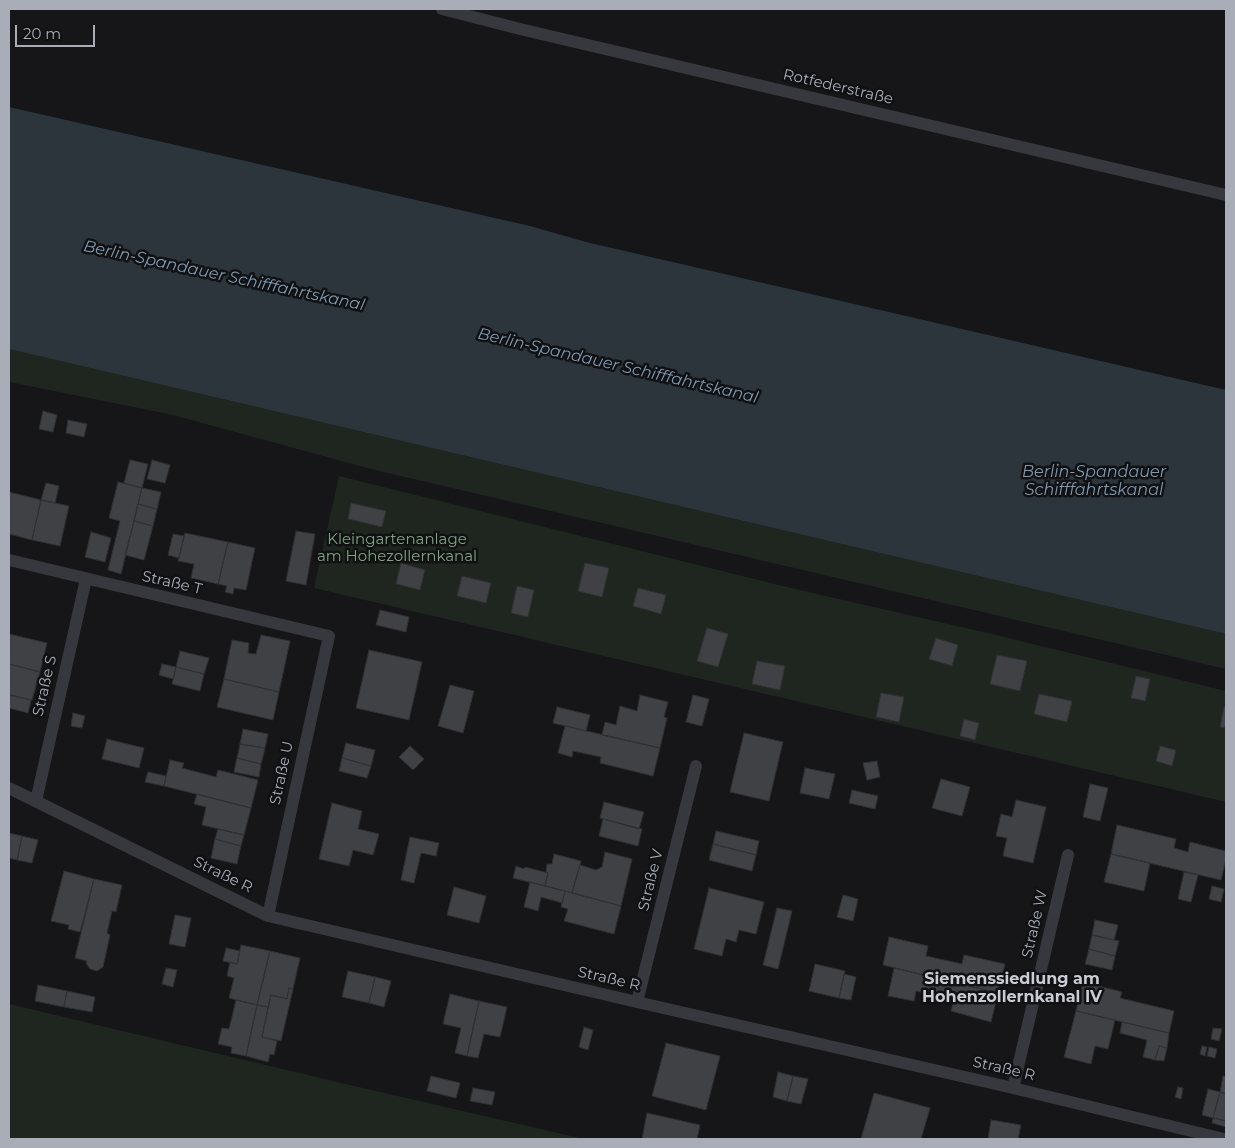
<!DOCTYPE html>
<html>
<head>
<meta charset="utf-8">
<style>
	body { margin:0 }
	#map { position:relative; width:1235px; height:1148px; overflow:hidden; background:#161618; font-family:Montserrat,sans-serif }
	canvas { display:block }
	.frame { position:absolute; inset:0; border:10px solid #a8adb8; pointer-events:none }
	.scale { position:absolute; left:15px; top:25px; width:80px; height:22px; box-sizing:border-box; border:2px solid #a8adb8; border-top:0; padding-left:6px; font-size:15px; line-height:18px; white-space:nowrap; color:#a8adb8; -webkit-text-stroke:4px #111113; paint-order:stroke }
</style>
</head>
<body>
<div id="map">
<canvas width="1235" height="1148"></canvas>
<div class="frame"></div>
<div class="scale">20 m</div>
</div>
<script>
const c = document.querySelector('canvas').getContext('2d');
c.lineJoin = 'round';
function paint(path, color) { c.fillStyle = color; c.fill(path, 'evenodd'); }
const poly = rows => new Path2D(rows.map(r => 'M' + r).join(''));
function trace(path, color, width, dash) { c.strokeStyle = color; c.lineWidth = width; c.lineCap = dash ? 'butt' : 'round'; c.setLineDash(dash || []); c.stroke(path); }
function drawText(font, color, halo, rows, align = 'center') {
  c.font = font + ' Montserrat,sans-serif'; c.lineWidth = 5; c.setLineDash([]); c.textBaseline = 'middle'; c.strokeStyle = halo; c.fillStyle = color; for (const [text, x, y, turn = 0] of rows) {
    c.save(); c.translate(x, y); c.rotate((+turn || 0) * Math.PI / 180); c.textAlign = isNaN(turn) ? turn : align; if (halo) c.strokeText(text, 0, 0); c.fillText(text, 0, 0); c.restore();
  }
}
paint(poly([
	[9,349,1226,634,1226,669,371,469,173,415,9,382],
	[339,476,795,589,992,634,1226,691,1226,802,314,588],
	[9,1004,350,1085,584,1139,9,1139]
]), '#1e261f');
paint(poly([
	[9,107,530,226,586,242,1226,390,1226,634,9,349]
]), '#2c353c');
const building = poly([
	[43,411,57,415,53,432,39,429,43,411],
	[68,420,87,424,84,437,66,433,68,420],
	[130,460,148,464,142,488,124,483,130,460],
	[152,460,170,465,165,483,147,479,152,460],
	[118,482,142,488,121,574,108,570,120,521,109,518,118,482],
	[46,483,59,486,55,503,41,500,46,483],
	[142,488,161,492,157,509,138,504,142,488],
	[9,492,41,500,32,540,9,534,9,492],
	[41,500,69,506,60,546,32,540,41,500],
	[351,503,386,511,382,527,348,519,351,503],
	[138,504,157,509,153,526,134,521,138,504],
	[134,521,153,526,144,560,125,555,134,521],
	[296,531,315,534,306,585,286,581,296,531],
	[91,532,111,538,105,562,85,557,91,532],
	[185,533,228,542,218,584,191,578,194,564,178,561,185,533],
	[173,534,184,536,179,558,168,555,173,534],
	[228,542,255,548,246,590,234,588,233,594,225,592,227,586,218,584,228,542],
	[401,563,425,570,420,590,396,584,401,563],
	[585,563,609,568,602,597,578,591,585,563],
	[462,576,491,583,486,603,457,596,462,576],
	[517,586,534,590,528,617,511,613,517,586],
	[638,588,666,595,661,614,633,606,638,588],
	[380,610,409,617,406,632,376,625,380,610],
	[707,628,728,634,718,667,697,661,707,628],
	[9,634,47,643,40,672,9,664,9,634],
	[261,635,290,641,279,692,224,679,232,640,249,643,248,653,256,654,261,635],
	[936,638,958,645,952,666,929,659,936,638],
	[369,650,422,662,409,720,356,708,369,650],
	[180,651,209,658,204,674,176,667,180,651],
	[997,655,1027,661,1020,691,990,684,997,655],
	[757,661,785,666,780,690,752,684,757,661],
	[9,664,40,672,32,700,9,695,9,664],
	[162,664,176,667,173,679,159,675,162,664],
	[176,667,204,674,200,691,172,684,176,667],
	[1136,676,1150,679,1145,701,1131,698,1136,676],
	[224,679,279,692,273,720,217,707,224,679],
	[450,685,474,691,463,733,438,726,450,685],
	[881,693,904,697,899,722,876,717,881,693],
	[1039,694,1072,701,1067,722,1034,714,1039,694],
	[10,695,31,700,28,713,9,708,10,695],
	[640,695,668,702,664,717,667,718,660,748,602,735,605,722,616,725,620,706,637,711,640,695],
	[693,695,709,699,702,726,686,722,693,695],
	[557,707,590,715,586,731,553,723,557,707],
	[1224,707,1226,707,1226,728,1220,727,1224,707],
	[73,713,85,716,82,728,71,726,73,713],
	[964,719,979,723,975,740,960,736,964,719],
	[565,726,660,748,653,776,600,763,601,757,573,751,572,757,558,753,565,726],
	[243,729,268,734,265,748,240,744,243,729],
	[744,733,783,742,769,801,730,792,744,733],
	[107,739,144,748,139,768,102,759,107,739],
	[346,743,375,750,371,766,342,758,346,743],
	[240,744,265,748,261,764,237,758,240,744],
	[410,746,424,759,413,770,399,757,410,746],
	[1160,746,1176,750,1172,766,1156,761,1160,746],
	[237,758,261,764,259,777,234,772,237,758],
	[342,758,371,766,367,778,339,771,342,758],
	[170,760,184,763,182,768,216,777,218,770,258,780,251,808,164,786,170,760],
	[877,761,880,777,867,780,863,763,877,761],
	[805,768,835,774,829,799,800,793,805,768],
	[148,772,166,776,164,786,145,782,148,772],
	[941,779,970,787,962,816,932,808,941,779],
	[1090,784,1108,788,1100,821,1083,817,1090,784],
	[852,790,878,796,875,809,849,803,852,790],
	[197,794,251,808,244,835,202,825,206,807,194,804,197,794],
	[1016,800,1046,807,1033,863,1003,856,1007,838,996,836,1001,814,1012,817,1016,800],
	[604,802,644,812,639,829,600,818,604,802],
	[332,803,362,811,358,829,379,834,373,855,353,850,349,866,319,859,332,803],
	[603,819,642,829,638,846,599,836,603,819],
	[1117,825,1176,839,1174,848,1188,852,1190,842,1226,851,1226,859,1221,880,1111,854,1117,825],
	[218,829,244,835,241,846,215,839,218,829],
	[716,831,759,841,756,855,713,844,716,831],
	[9,833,22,836,17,860,9,858,9,833],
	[22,836,38,840,32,863,17,860,22,836],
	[410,837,439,843,436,856,421,853,414,883,401,880,410,837],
	[215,839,241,846,237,864,211,858,215,839],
	[713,844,756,855,752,871,709,860,713,844],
	[605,852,632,859,621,906,572,893,580,865,596,870,602,867,605,852],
	[554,854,581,861,572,893,545,886,548,873,546,872,547,864,552,864,554,854],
	[1111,854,1150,863,1144,891,1104,882,1111,854],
	[516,866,524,869,525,867,548,873,545,886,513,878,516,866],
	[64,871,94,879,80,932,68,929,69,925,51,921,64,871],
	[1184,872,1198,875,1191,902,1178,899,1184,872],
	[94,879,122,885,116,912,112,911,107,933,110,935,103,967,97,971,90,969,86,963,87,961,75,958,94,879],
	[530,882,565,891,562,903,541,897,538,911,524,907,530,882],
	[1212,886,1224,889,1221,902,1209,899,1212,886],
	[454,887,486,896,479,923,447,915,454,887],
	[709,888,764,902,756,934,739,930,736,942,726,939,722,956,694,949,709,888],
	[565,891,621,906,614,934,564,921,568,909,561,907,565,891],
	[843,895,858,899,853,921,837,917,843,895],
	[777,908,792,911,778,969,763,965,777,908],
	[175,915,191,918,185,947,169,944,175,915],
	[1095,920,1118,925,1114,940,1092,935,1095,920],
	[1092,935,1119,941,1115,956,1089,949,1092,935],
	[889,937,928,946,926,956,962,964,964,955,1005,964,998,993,883,965,889,937],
	[241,945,270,951,257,1005,229,998,234,978,227,976,230,962,237,964,241,945],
	[226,948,240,951,237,964,223,961,226,948],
	[1089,949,1115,956,1112,970,1085,964,1089,949],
	[270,951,300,958,293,989,289,988,287,999,271,995,268,1007,257,1005,270,951],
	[815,964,845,971,839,998,809,991,815,964],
	[166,968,177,970,173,987,162,984,166,968],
	[894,968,998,993,991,1022,951,1011,954,1000,916,991,914,1001,888,996,894,968],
	[348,971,375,977,369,1003,342,997,348,971],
	[844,974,856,977,851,1000,839,998,844,974],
	[375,977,391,981,384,1007,369,1003,375,977],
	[1083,982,1122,992,1120,998,1174,1011,1169,1033,1076,1011,1083,982],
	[38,985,67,991,64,1007,35,1001,38,985],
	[289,988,293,989,281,1041,262,1037,271,995,287,999,289,988],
	[67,991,95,997,92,1012,64,1007,67,991],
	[450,994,479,1001,467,1056,455,1053,461,1028,443,1024,450,994],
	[236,1000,257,1005,246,1056,231,1053,232,1047,218,1044,222,1028,229,1029,236,1000],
	[479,1001,507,1007,500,1037,484,1034,478,1058,467,1056,479,1001],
	[257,1005,268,1007,262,1037,277,1041,274,1055,270,1054,268,1062,246,1056,257,1005],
	[1076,1011,1115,1020,1108,1049,1095,1046,1091,1064,1064,1057,1076,1011],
	[1122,1022,1169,1033,1167,1048,1159,1046,1155,1060,1143,1057,1147,1040,1120,1033,1122,1022],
	[584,1027,593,1030,588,1050,579,1047,584,1027],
	[1213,1028,1222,1029,1219,1041,1211,1039,1213,1028],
	[666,1043,720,1056,706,1110,652,1096,666,1043],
	[1159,1046,1167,1048,1164,1061,1155,1060,1159,1046],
	[1202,1046,1207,1047,1205,1056,1200,1054,1202,1046],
	[1209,1047,1217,1049,1215,1058,1207,1056,1209,1047],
	[778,1072,793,1076,787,1101,773,1097,778,1072],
	[431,1076,460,1083,456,1098,427,1091,431,1076],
	[793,1076,808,1079,801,1104,787,1101,793,1076],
	[1223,1076,1226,1077,1226,1094,1220,1092,1223,1076],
	[1178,1087,1183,1088,1181,1099,1175,1097,1178,1087],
	[473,1088,495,1092,492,1105,470,1101,473,1088],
	[1208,1089,1220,1092,1213,1118,1202,1115,1208,1089],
	[1220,1092,1226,1094,1226,1121,1213,1118,1220,1092],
	[874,1093,930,1108,921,1139,861,1139,874,1093],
	[647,1113,700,1125,697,1139,642,1139,647,1113],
	[1213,1118,1226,1121,1226,1127,1212,1123,1213,1118],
	[991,1120,1021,1125,1018,1139,988,1139,991,1120]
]);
paint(building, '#404145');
trace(building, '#303034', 1);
trace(poly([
	[442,9,520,29,1226,195],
	[9,560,329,636,268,916],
	[9,788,268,916,637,1002,1013,1088,1224,1139],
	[36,801,86,579],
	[637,1002,696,766],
	[1013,1088,1068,855]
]), '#37383d', 12);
drawText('15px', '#a8adb8', '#111113', [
	["Rotfederstraße",838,87,13],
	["Straße T",172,583,13],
	["Straße S",45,686,-77],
	["Straße U",282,773,-78],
	["Straße R",223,875,26],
	["Straße V",651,880,-76],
	["Straße W",1035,924,-77],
	["Straße R",609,979,13],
	["Straße R",1004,1069,13]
]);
drawText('15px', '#7fa381', '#111113', [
	["Kleingartenanlage",397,540],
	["am Hohezollernkanal",397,557]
]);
drawText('italic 16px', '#7f9bb3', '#111113', [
	["Berlin-Spandauer Schifffahrtskanal",224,276,12],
	["Berlin-Spandauer Schifffahrtskanal",618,366,13],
	["Berlin-Spandauer",1094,472],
	["Schifffahrtskanal",1094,490]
]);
drawText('bold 16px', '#c9ccd4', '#111113', [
	["Siemenssiedlung am",1012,979],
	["Hohenzollernkanal IV",1012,997]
]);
</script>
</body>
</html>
